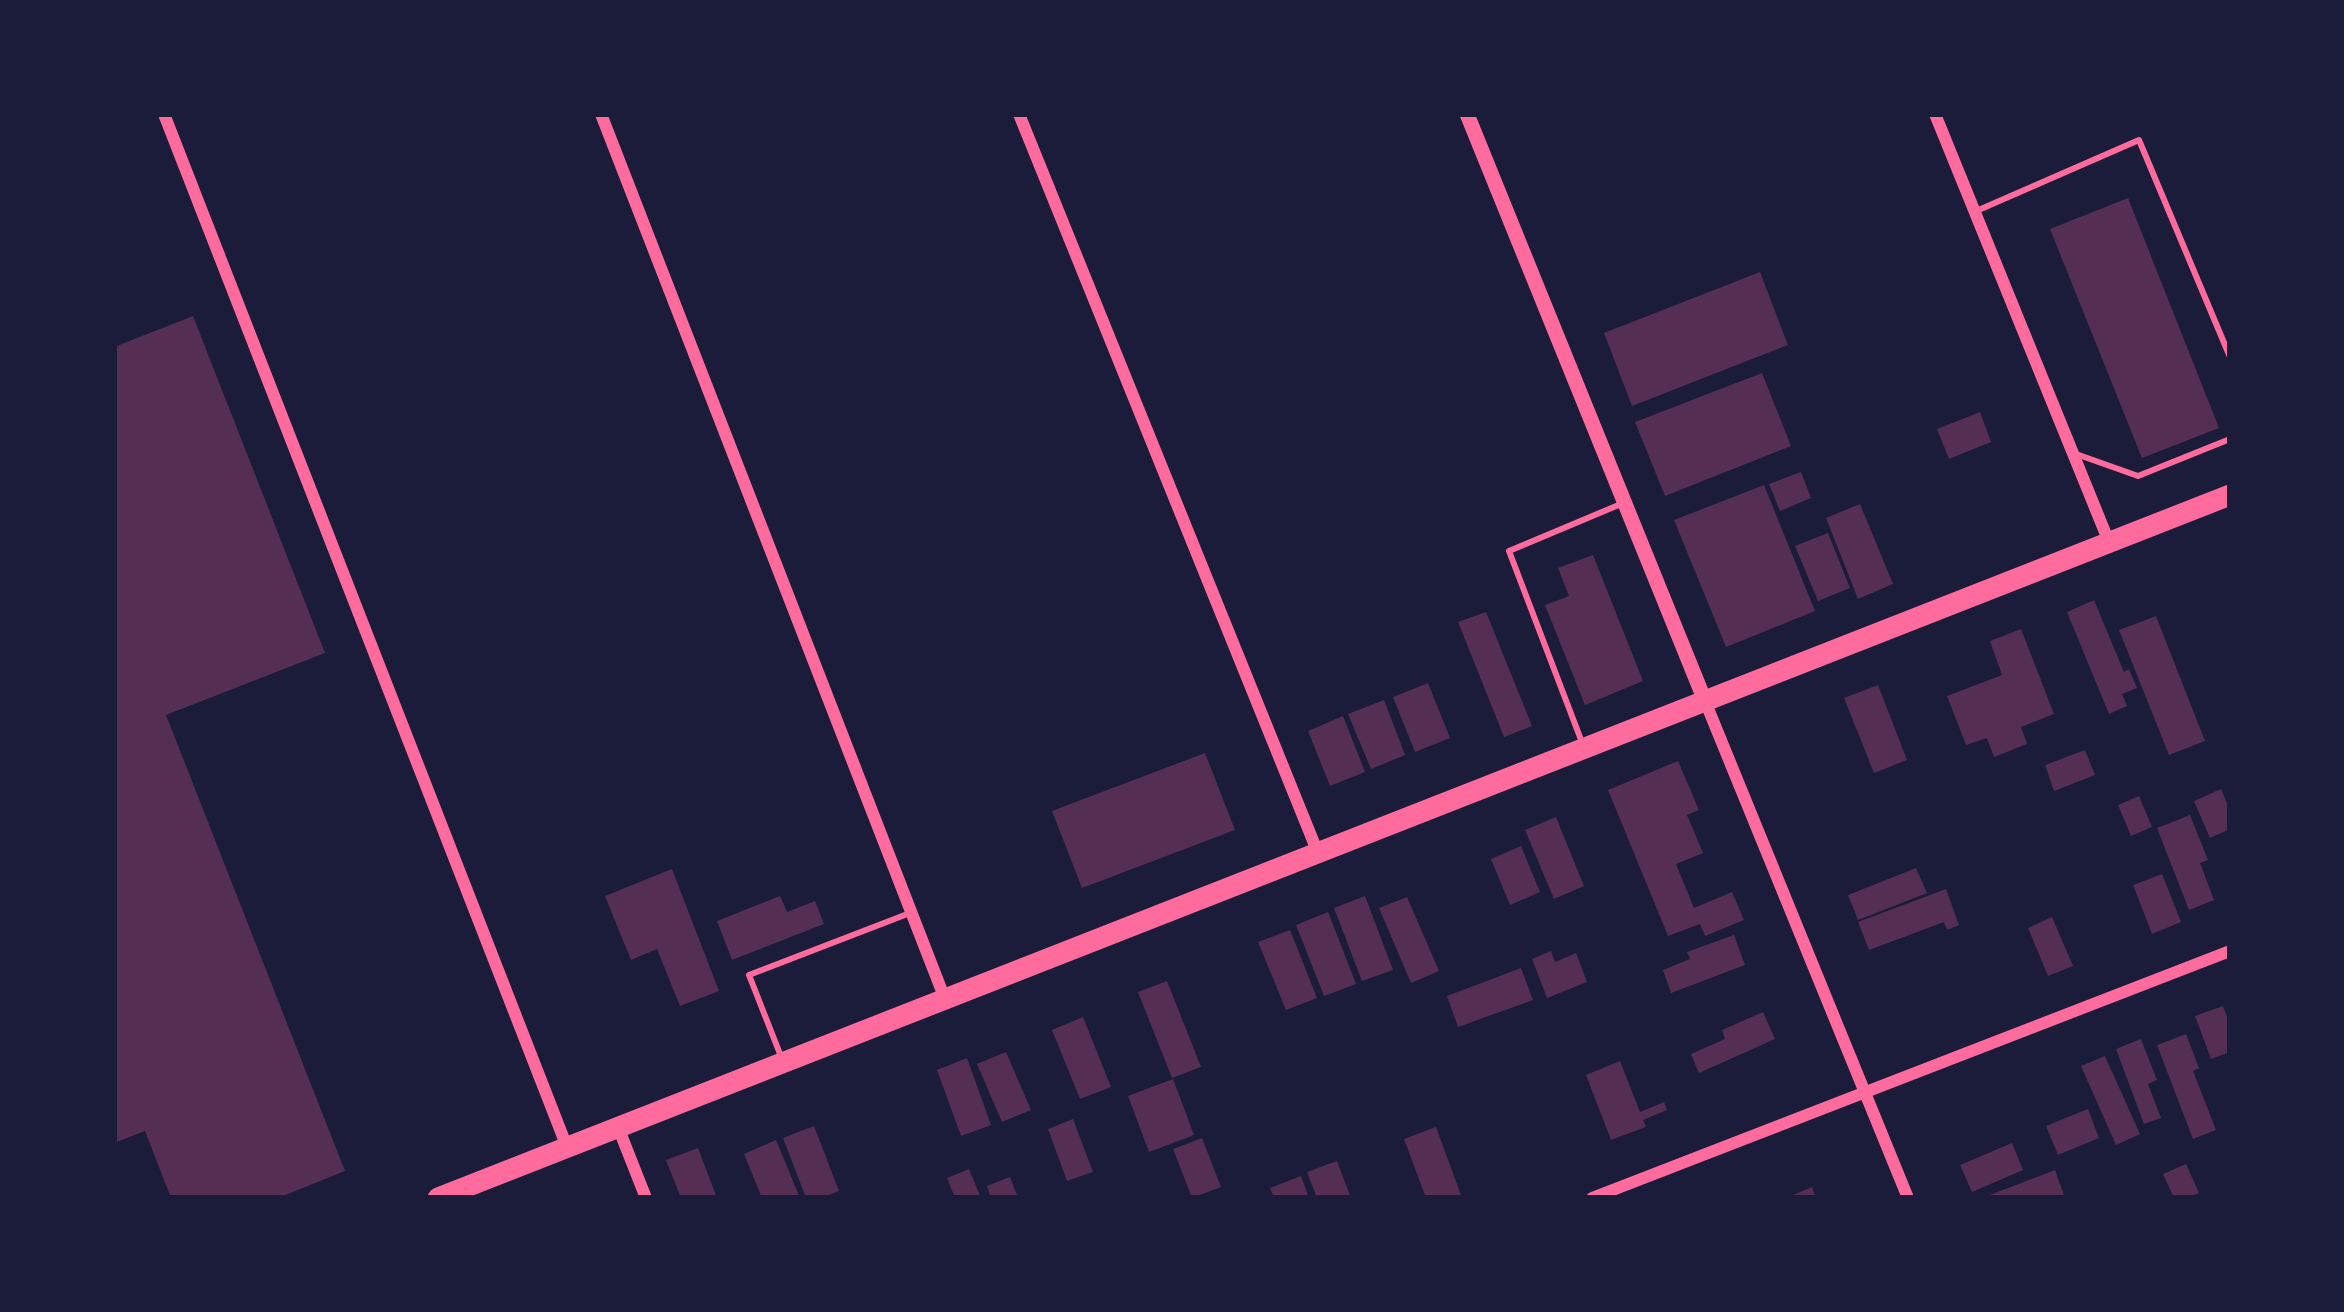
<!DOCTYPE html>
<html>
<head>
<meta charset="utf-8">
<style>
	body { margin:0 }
	#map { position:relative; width:2344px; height:1312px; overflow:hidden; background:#1b1b3a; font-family:Literata,serif }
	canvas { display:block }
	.frame { position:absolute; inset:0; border:117px solid #1b1b3a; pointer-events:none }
</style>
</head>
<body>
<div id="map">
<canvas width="2344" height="1312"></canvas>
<div class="frame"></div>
</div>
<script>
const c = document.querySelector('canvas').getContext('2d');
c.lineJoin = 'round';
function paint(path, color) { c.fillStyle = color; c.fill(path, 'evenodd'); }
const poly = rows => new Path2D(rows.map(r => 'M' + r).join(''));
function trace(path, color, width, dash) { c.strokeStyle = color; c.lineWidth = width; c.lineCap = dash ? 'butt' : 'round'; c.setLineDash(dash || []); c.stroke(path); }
paint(poly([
	[2128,198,2219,428,2142,458,2050,229],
	[1760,272,1788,345,1632,406,1604,333],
	[193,316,325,653,166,715,345,1171,278,1198,171,1198,145,1131,114,1143,114,347],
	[1762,373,1791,446,1665,496,1635,422],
	[1980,412,1991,442,1949,459,1937,429],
	[1801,472,1811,498,1780,511,1769,484],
	[1764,485,1815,611,1726,647,1674,520],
	[1860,504,1893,584,1858,599,1826,518],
	[1828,533,1850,588,1818,601,1795,546],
	[1593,555,1643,681,1585,705,1545,605,1569,596,1558,568],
	[2094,600,2124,672,2129,669,2137,688,2122,694,2127,706,2109,714,2067,612],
	[1486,612,1532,726,1504,737,1458,622],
	[2156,616,2205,741,2169,755,2119,630],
	[2021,629,2054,714,2021,727,2027,744,1994,757,1987,738,1966,745,1947,696,2002,675,1990,641],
	[1428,683,1450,738,1415,752,1393,697],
	[1878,685,1907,760,1874,773,1844,698],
	[1384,700,1405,755,1371,769,1348,714],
	[1343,716,1365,772,1330,786,1308,731],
	[2085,750,2095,775,2054,791,2045,765],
	[1205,753,1235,830,1082,888,1052,811],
	[1678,761,1699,810,1687,815,1703,853,1676,864,1694,908,1732,892,1744,920,1705,936,1700,924,1668,936,1608,790],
	[2221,789,2230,810,2230,829,2210,838,2194,801],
	[2139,796,2152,827,2131,836,2118,805],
	[2190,815,2208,860,2200,863,2214,900,2189,910,2157,828],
	[1556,817,1584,886,1554,899,1525,830],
	[1521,846,1540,892,1510,905,1491,859],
	[1916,868,1927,893,1858,920,1848,895],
	[672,869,719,991,680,1006,657,949,631,960,605,896],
	[2162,874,2181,922,2152,934,2133,885],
	[1946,889,1959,925,1947,930,1944,922,1869,950,1858,922],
	[780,896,787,912,815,901,824,924,732,960,717,921],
	[1365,896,1393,970,1362,981,1334,908],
	[1407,897,1439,971,1411,983,1379,908],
	[1328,912,1356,984,1324,996,1296,925],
	[2052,917,2073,966,2048,976,2028,928],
	[1290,930,1317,998,1286,1010,1258,942],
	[1734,935,1745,965,1671,993,1663,970,1690,959,1687,952],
	[1551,951,1555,962,1576,953,1587,982,1547,998,1532,959],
	[1521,968,1533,1000,1458,1027,1447,996],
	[1167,981,1201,1067,1172,1078,1138,992],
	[2223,1006,2230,1025,2230,1052,2211,1059,2195,1016],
	[1763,1012,1775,1039,1699,1073,1691,1054,1725,1039,1722,1030],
	[1083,1017,1111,1087,1080,1099,1052,1030],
	[2186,1034,2199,1068,2193,1071,2216,1130,2193,1139,2157,1045],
	[2141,1039,2157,1080,2148,1084,2161,1118,2144,1124,2116,1049],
	[1006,1052,1031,1110,1002,1122,977,1064],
	[2105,1056,2140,1134,2116,1145,2081,1066],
	[967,1058,991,1125,961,1136,937,1070],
	[1620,1061,1640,1112,1664,1102,1667,1110,1643,1120,1646,1127,1611,1140,1586,1075],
	[1173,1079,1194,1135,1149,1152,1128,1096],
	[2088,1109,2099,1138,2058,1155,2046,1126],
	[1073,1119,1093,1172,1067,1181,1048,1129],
	[814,1126,839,1191,821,1198,806,1198,783,1138],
	[1436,1127,1462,1198,1426,1198,1404,1139],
	[1202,1138,1221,1187,1192,1198,1173,1149],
	[776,1140,800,1198,762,1198,744,1154],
	[2012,1143,2023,1170,1972,1192,1960,1165],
	[698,1148,717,1198,681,1198,666,1160],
	[1337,1161,1351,1198,1317,1198,1307,1172],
	[2186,1164,2199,1193,2186,1198,2174,1198,2163,1174],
	[969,1169,981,1198,955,1198,947,1178],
	[2055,1170,2065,1198,1982,1198],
	[1301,1176,1309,1198,1274,1198,1270,1188],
	[1010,1177,1018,1198,991,1198,987,1186],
	[1812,1187,1816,1198,1786,1198]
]), '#542f53');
trace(poly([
	[1974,212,2139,140,2230,357],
	[2076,454,2138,476,2230,439],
	[1583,745,1509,551,1621,504],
	[782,1059,749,975,910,913]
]), '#ff6b9d', 6);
trace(poly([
	[164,114,567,1147],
	[601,114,945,999],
	[1019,114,1318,853],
	[1935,114,2109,542],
	[1705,701,1908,1198],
	[618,1127,646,1198],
	[1592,1198,2230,951]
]), '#ff6b9d', 12);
trace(poly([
	[1467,114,1705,701]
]), '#ff6b9d', 15);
trace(poly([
	[438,1198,2230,495]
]), '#ff6b9d', 21);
</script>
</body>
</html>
